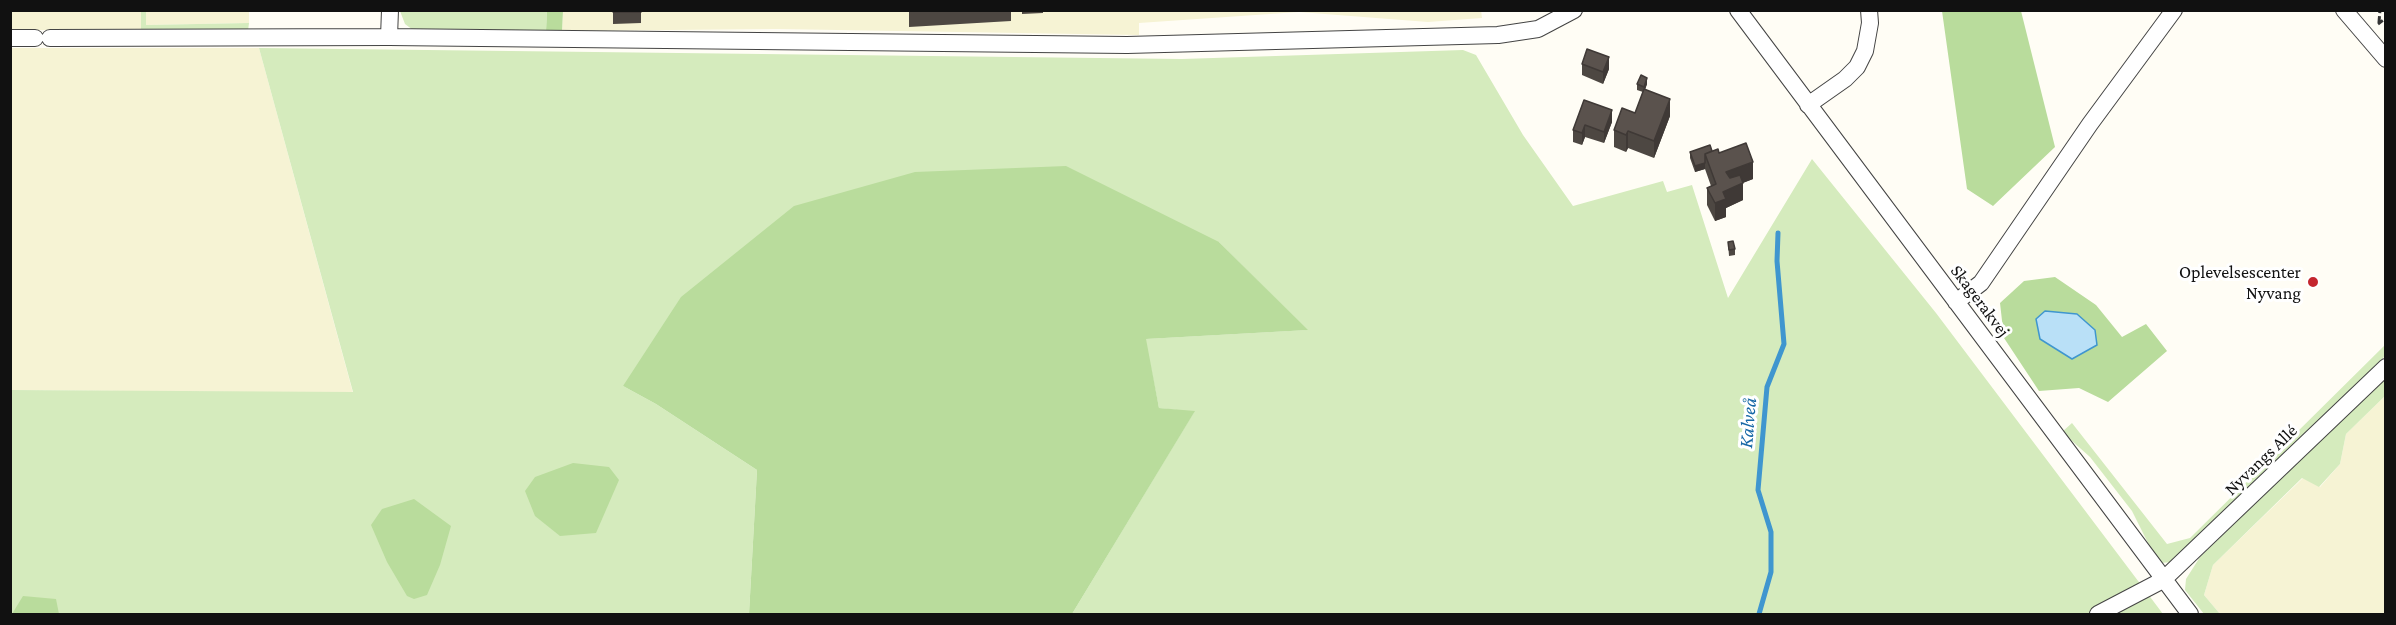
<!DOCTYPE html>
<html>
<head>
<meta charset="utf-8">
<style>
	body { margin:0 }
	#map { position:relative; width:2396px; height:625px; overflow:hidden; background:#fffdf5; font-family:"Crimson Pro",serif }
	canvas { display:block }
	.frame { position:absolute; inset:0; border:12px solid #111; pointer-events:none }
</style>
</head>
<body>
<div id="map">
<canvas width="2396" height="625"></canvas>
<div class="frame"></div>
</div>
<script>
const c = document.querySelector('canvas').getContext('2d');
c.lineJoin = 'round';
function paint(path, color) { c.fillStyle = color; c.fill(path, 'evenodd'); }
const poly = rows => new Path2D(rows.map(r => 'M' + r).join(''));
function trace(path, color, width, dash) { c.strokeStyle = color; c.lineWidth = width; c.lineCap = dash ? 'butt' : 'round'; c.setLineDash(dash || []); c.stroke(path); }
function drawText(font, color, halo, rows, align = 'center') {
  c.font = font + ' "Crimson Pro",serif'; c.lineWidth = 6; c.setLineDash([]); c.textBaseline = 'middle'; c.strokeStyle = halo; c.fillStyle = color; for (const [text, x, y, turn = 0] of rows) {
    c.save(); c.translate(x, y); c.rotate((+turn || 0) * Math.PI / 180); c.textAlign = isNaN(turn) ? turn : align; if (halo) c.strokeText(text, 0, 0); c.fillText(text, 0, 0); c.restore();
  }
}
paint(poly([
	[563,10,1481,10,1482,18,1428,22,1299,12,1139,23,1139,35,777,29,562,31],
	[11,11,141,11,141,30,11,30],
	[146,11,249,11,249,23,146,25],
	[11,48,259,48,353,393,11,390],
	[2385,396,2385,614,2220,614,2204,595,2213,565,2303,478,2320,487,2340,464,2346,434]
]), '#f6f3d4');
paint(poly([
	[141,11,146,11,146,25,249,23,248,31,141,30],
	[400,11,547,11,546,31,413,30,405,24],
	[259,48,1182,59,1463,50,1476,55,1523,135,1573,206,1663,181,1667,192,1692,185,1728,298,1812,159,1936,313,2163,614,1072,614,1194,412,1159,408,1145,339,1307,330,1219,242,623,386,656,404,757,470,749,614,11,614,11,390,353,392],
	[2385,345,2385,356,2207,536,2172,562,2161,563,2152,551,2132,511,2090,457,2062,432,2072,423,2167,544,2190,538],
	[2385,377,2385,396,2346,434,2340,464,2319,487,2302,478,2213,565,2204,595,2220,614,2204,614,2185,590,2186,579,2200,557]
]), '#d5ebbd');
paint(poly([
	[547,11,563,11,562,31,546,31],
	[1942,11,2021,11,2055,147,1993,206,1967,189],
	[1066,166,1219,242,1308,330,1146,339,1159,408,1195,411,1072,614,749,614,757,470,656,404,623,386,681,297,794,206,915,172],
	[2055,277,2096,305,2122,337,2146,324,2167,351,2108,402,2079,388,2039,391,2004,338,2000,303,2024,281],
	[573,463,609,467,619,480,596,533,560,536,535,516,525,491,535,477],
	[414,499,451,526,440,565,427,595,414,599,407,596,387,562,371,525,382,509],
	[23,596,56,599,59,614,12,614]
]), '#b9dc9c');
const water = poly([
	[2045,311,2077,314,2095,330,2097,345,2072,359,2040,339,2036,319,2045,311]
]);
paint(water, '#b9e0f7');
trace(water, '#3f96cf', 1.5);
trace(poly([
	[1759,614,1771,572,1771,532,1758,490,1767,387,1784,344,1777,261,1778,233]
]), '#3f96cf', 5);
const minor = poly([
	[1738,10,2190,614],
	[2344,10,2386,59],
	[389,37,390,10],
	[10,38,35,38],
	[50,38,389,37,1127,45,1498,35,1538,29,1574,10],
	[1808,105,1845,79,1857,67,1865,51,1870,23,1869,10],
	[1956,302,1981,283,2090,124,2174,10],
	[2098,614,2163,580,2386,367]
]);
trace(minor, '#444', 18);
trace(poly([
	[2379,22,2380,10],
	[2378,24,2386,18]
]), '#333', 3, [6, 3]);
trace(minor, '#fff', 16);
paint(poly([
	[613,10,641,10,641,23,613,24],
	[909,10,1011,10,1011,21,909,27],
	[1022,10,1043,10,1043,13,1022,14],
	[1582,64,1609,69,1603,84,1582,75],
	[1637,84,1647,84,1645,89,1670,116,1654,158,1628,148,1626,152,1614,147,1614,130,1635,113,1643,92,1637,90],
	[1584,100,1612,122,1604,143,1585,137,1582,145,1573,142,1573,130],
	[1712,151,1719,153,1753,179,1743,183,1743,200,1726,208,1726,217,1715,221,1707,205,1707,188,1711,186,1705,169,1695,172,1690,158,1690,152],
	[1728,242,1735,249,1735,255,1729,256]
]), '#4d4742');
paint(poly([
	[1609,57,1609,69,1603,84,1603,72],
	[1647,78,1647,84,1644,93,1644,87],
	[1670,99,1670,116,1654,158,1654,141],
	[1612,110,1612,122,1604,143,1604,132],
	[1585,125,1585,137,1582,145,1582,133],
	[1628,131,1628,148,1626,152,1626,135],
	[1753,162,1753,179,1726,189,1726,172],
	[1705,163,1705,169,1695,172,1695,166],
	[1743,183,1743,200,1726,208,1726,217,1715,221,1715,203,1723,192]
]), '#3f3936');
const building = poly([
	[613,10,641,10,641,12,613,12,613,10],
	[1587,49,1609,57,1603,72,1582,64,1587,49],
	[1641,75,1647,78,1644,87,1637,84,1641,75],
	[1644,89,1670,99,1654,141,1628,131,1626,135,1614,130,1622,108,1635,113,1644,89],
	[1584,100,1612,110,1604,132,1585,125,1582,133,1573,130,1584,100],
	[1746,143,1753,162,1726,172,1730,178,1740,175,1743,183,1723,192,1726,199,1715,203,1707,188,1716,184,1705,154,1718,149,1719,153,1746,143],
	[1710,145,1712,151,1705,154,1705,163,1695,166,1690,152,1710,145],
	[1733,241,1735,249,1729,250,1728,242,1733,241]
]);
paint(building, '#5a524d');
trace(building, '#3f3936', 1.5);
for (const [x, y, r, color] of [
	[2313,282,6,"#c4262e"]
]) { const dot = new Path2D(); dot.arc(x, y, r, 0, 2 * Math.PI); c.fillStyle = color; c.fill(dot); trace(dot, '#fff', 2); }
drawText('18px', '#111', '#fff', [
	["Oplevelsescenter",2301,272],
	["Nyvang",2301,293]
], 'right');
drawText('18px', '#111', '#fff', [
	["Skagerakvej",1980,301,53],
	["Nyvangs Allé",2261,460,-44]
]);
drawText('italic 20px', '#1768a6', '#fff', [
	["Kalveå",1748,423,-85]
]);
</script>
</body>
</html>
